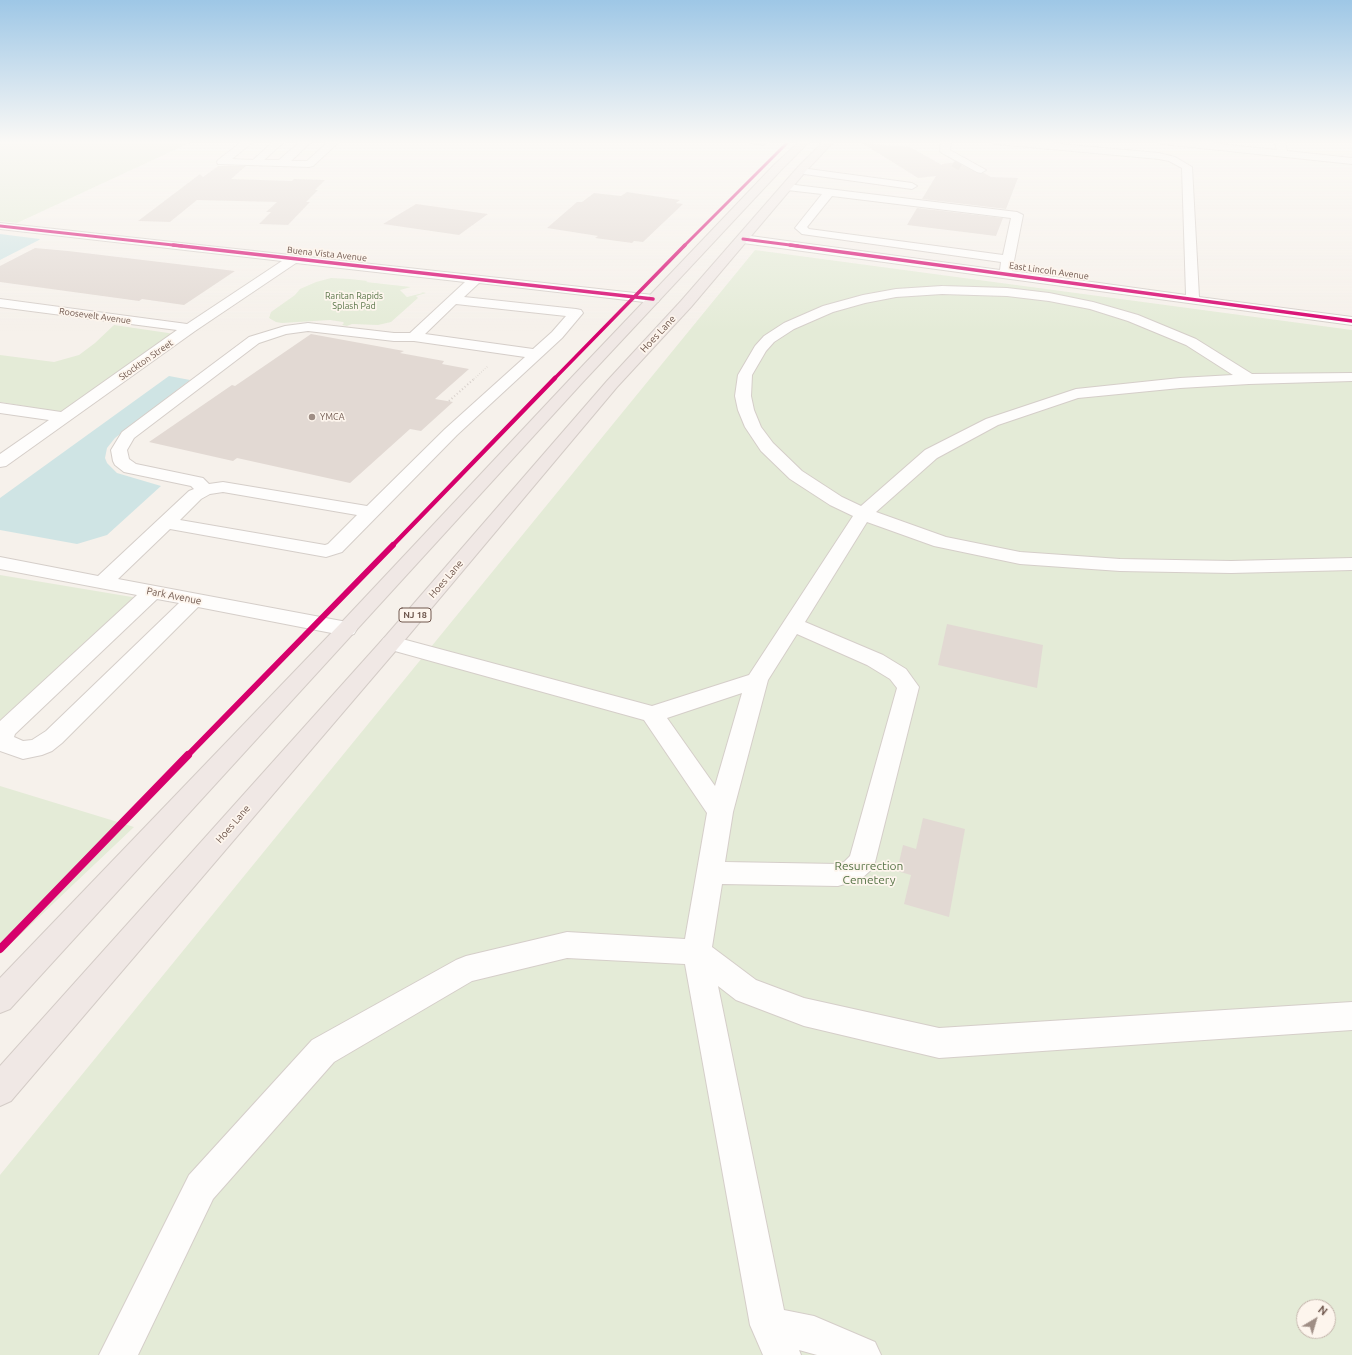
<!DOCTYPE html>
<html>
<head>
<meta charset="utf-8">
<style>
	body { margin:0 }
	#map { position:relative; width:1352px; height:1355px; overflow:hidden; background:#f6f1eb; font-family:Ubuntu,sans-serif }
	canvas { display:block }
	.north { position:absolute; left:1296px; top:1299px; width:40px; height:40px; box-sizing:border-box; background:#fdf5ed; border:1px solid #c5b6ad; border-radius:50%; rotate:38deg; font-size:11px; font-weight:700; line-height:16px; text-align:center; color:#70584e }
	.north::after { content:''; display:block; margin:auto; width:14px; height:18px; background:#9f8e85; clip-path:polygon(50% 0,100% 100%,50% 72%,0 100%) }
</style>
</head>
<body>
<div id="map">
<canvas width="1352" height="1355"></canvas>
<div class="north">N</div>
</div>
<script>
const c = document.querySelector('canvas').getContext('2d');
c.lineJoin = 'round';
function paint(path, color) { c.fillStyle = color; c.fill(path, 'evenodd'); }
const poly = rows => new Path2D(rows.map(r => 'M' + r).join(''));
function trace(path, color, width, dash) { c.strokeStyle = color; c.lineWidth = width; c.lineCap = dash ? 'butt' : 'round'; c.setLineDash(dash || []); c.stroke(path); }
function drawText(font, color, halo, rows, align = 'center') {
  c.font = font + ' Ubuntu,sans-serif'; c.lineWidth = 3.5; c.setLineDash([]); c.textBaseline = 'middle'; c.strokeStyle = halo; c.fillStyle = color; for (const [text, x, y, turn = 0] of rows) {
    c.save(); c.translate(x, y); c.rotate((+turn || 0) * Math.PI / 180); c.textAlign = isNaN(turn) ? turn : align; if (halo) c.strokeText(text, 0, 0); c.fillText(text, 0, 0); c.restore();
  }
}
paint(poly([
	[0,141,194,141,17,223,0,221],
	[755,250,1352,330,1352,1355,0,1355,0,1175],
	[1304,1307,1328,1307,1328,1331,1304,1331],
	[331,278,350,279,368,281,366,282,411,287,400,290,407,297,423,293,421,292,426,293,416,296,418,298,391,322,378,325,352,324,347,326,342,325,344,323,343,322,330,320,282,323,276,322,269,318,271,312,295,295,300,289,316,282],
	[114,325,175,334,61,412,0,402,0,355,54,362,79,355,95,343],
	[0,575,138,598,0,720],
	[0,786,134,827,0,954]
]), '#e4ebd7');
paint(poly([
	[0,234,40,239,39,240,0,260],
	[169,376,190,380,115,438,107,448,105,458,107,463,117,473,161,486,107,535,77,544,0,530,0,498]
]), '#cfe4e4');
paint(poly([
	[862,143,910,147,942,165,942,164,956,162,977,173,984,173,991,177,1018,178,1006,209,922,199,936,176,918,178],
	[218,166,246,166,231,179,292,181,294,179,325,180,315,190,318,190,306,202,310,202,288,225,259,224,271,212,266,212,277,202,197,200,170,222,138,221,200,174,203,177],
	[627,192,680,200,676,203,683,204,643,242,634,241,632,243,595,238,598,236,547,228,577,202,582,202,594,193,621,196],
	[416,204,488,214,459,235,383,224],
	[917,208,1003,218,996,236,907,225],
	[35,248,68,251,235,271,184,305,142,299,139,301,0,282,0,266],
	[311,334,404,351,400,353,444,361,442,364,469,369,435,399,453,402,421,431,410,429,350,483,237,458,233,461,149,442,232,385,235,386],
	[947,624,1043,645,1037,688,938,665],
	[923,818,965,829,949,917,904,904,911,875,897,871,903,845,916,849]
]), '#e2d9d3');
trace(poly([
	[954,162,961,166]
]), '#d4cbc4', 10, [10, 5.5]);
const minor = poly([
	[243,141,254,141,232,159,253,160,274,141,285,141,264,160,279,160,301,141,312,141,291,161,307,161,329,141,340,141,313,166,309,167,218,164,217,162,218,160,243,141],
	[750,141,767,141,768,142,763,145,752,143,750,141],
	[941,141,951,141,950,150,986,170,981,173,977,172,942,153,940,151,941,141],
	[991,141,1026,141,1159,153,1175,157,1192,167,1199,297,1352,317,1352,325,743,243,739,241,737,239,739,237,743,235,1000,270,1001,262,802,234,795,228,822,194,787,190,782,187,787,184,1017,212,1023,215,1012,271,1186,295,1182,168,1169,161,1159,159,996,144,991,141],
	[832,196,1011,218,1003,255,809,229,807,227,832,196],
	[1157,141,1190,141,1277,150,1275,141,1285,141,1287,151,1352,158,1352,164,1162,144,1157,141],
	[801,168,912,183,917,186,912,189,797,173,796,171,797,169,801,168],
	[0,223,653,295,658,296,660,299,658,302,653,303,479,283,464,297,576,309,581,310,583,313,562,338,457,435,342,552,326,557,170,529,118,579,347,622,354,624,357,629,354,634,347,636,198,607,62,743,52,751,42,755,23,759,0,751,0,721,137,595,0,569,0,557,98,576,189,491,194,489,191,486,124,472,115,465,113,461,111,450,122,432,249,337,285,326,308,323,394,333,410,333,465,282,296,263,195,331,6,466,0,467,0,454,49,420,0,413,0,403,61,412,177,330,0,307,0,299,187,324,282,261,0,229,0,223],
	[456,304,566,316,552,332,533,349,425,334,456,304],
	[308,331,394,341,414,341,525,357,445,429,367,506,223,482,209,484,203,478,136,464,129,459,127,450,134,438,259,343,286,334,308,331],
	[223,492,357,515,328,544,325,545,180,520,201,499,210,494,223,492],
	[157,599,179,603,46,731,32,740,23,741,14,737,15,734,157,599],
	[942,286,1007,288,1049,293,1093,302,1138,315,1196,339,1252,374,1352,373,1352,381,1249,384,1180,388,1078,398,998,425,937,458,876,512,946,537,1020,552,1120,559,1231,561,1352,558,1352,570,1231,573,1120,571,1020,564,934,546,867,522,805,622,883,655,906,669,919,687,875,862,871,870,861,879,838,886,722,884,712,947,756,980,804,998,939,1028,1352,1002,1352,1030,939,1058,804,1026,736,1000,718,986,784,1310,814,1316,875,1342,881,1355,817,1355,799,1350,801,1355,763,1355,750,1325,685,964,567,958,472,981,334,1062,213,1199,138,1355,99,1355,189,1175,312,1040,456,960,466,956,567,932,685,939,707,813,644,720,384,648,380,643,384,638,391,636,652,706,749,675,853,516,830,505,790,479,761,451,745,427,738,410,735,396,738,375,755,346,764,336,784,323,823,306,863,295,896,289,942,286],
	[942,294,1007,296,1049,301,1090,309,1128,321,1186,345,1233,375,1180,378,1076,389,986,419,925,450,861,506,842,497,802,471,773,443,761,427,754,410,751,396,752,375,766,351,774,342,794,329,833,312,865,303,896,297,942,294],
	[797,634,867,665,890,679,897,688,850,856,844,862,838,864,725,862,733,812,768,680,797,634],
	[742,693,715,786,667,718,742,693]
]);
const highway = poly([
	[800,141,810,141,782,169,582,383,10,1009,0,1013,0,978,340,624,572,377,774,165,800,141],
	[824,141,834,141,806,171,691,307,617,387,398,648,11,1101,0,1106,0,1066,384,638,607,381,681,301,798,167,824,141]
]);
trace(minor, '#d5cec9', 2);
trace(highway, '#d4ccc7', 2);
trace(poly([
	[474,379,488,366]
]), '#d7d0cb', 1.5, [0.5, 2]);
trace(poly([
	[449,401,475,378]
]), '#d7d0cb', 2, [1, 2.5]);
paint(minor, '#fefdfc');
paint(highway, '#f0e8e5');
trace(poly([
	[0,226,182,246],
	[743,239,798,246],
	[684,246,789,141]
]), '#d6006c', 3);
trace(poly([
	[173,245,653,299],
	[790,245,1352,321],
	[554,379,685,245]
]), '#d6006c', 3.5);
trace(poly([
	[392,546,555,378]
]), '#d6006c', 4.5);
trace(poly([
	[187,756,393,545]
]), '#d6006c', 6);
trace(poly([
	[0,949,188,755]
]), '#d6006c', 8);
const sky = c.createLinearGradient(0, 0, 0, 331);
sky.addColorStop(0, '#9ec7e6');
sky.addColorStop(0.43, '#fbf9f6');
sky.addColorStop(1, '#fbf9f600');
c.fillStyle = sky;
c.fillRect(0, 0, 1352, 331);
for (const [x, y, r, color] of [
	[312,417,4,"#9f8e85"]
]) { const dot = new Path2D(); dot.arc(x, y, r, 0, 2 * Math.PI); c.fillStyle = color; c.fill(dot); trace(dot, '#fdf5ed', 1.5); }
drawText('9px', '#70584e', '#fdf5ed', [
	["Buena Vista Avenue",327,254,6],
	["East Lincoln Avenue",1049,271,8],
	["Roosevelt Avenue",95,316,8],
	["Stockton Street",146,360,-35]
]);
drawText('9px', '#587548', '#fdf5ed', [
	["Raritan Rapids",354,296],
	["Splash Pad",354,306]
]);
drawText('9px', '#70584e', '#fdf5ed', [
	["YMCA",320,417]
], 'left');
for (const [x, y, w] of [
	[415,615,32]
]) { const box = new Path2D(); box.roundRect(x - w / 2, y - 7, w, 14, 3); c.fillStyle = '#fdf5ed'; c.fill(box); trace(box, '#70584e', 1); }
drawText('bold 9px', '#70584e', null, [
	["NJ 18",415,615]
]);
drawText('10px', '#70584e', '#fdf5ed', [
	["Hoes Lane",658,334,-47],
	["Hoes Lane",446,579,-49],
	["Park Avenue",174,596,11],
	["Hoes Lane",233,824,-49]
]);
drawText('12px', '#587548', '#fdf5ed', [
	["Resurrection",869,866],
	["Cemetery",869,880]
]);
</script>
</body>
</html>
